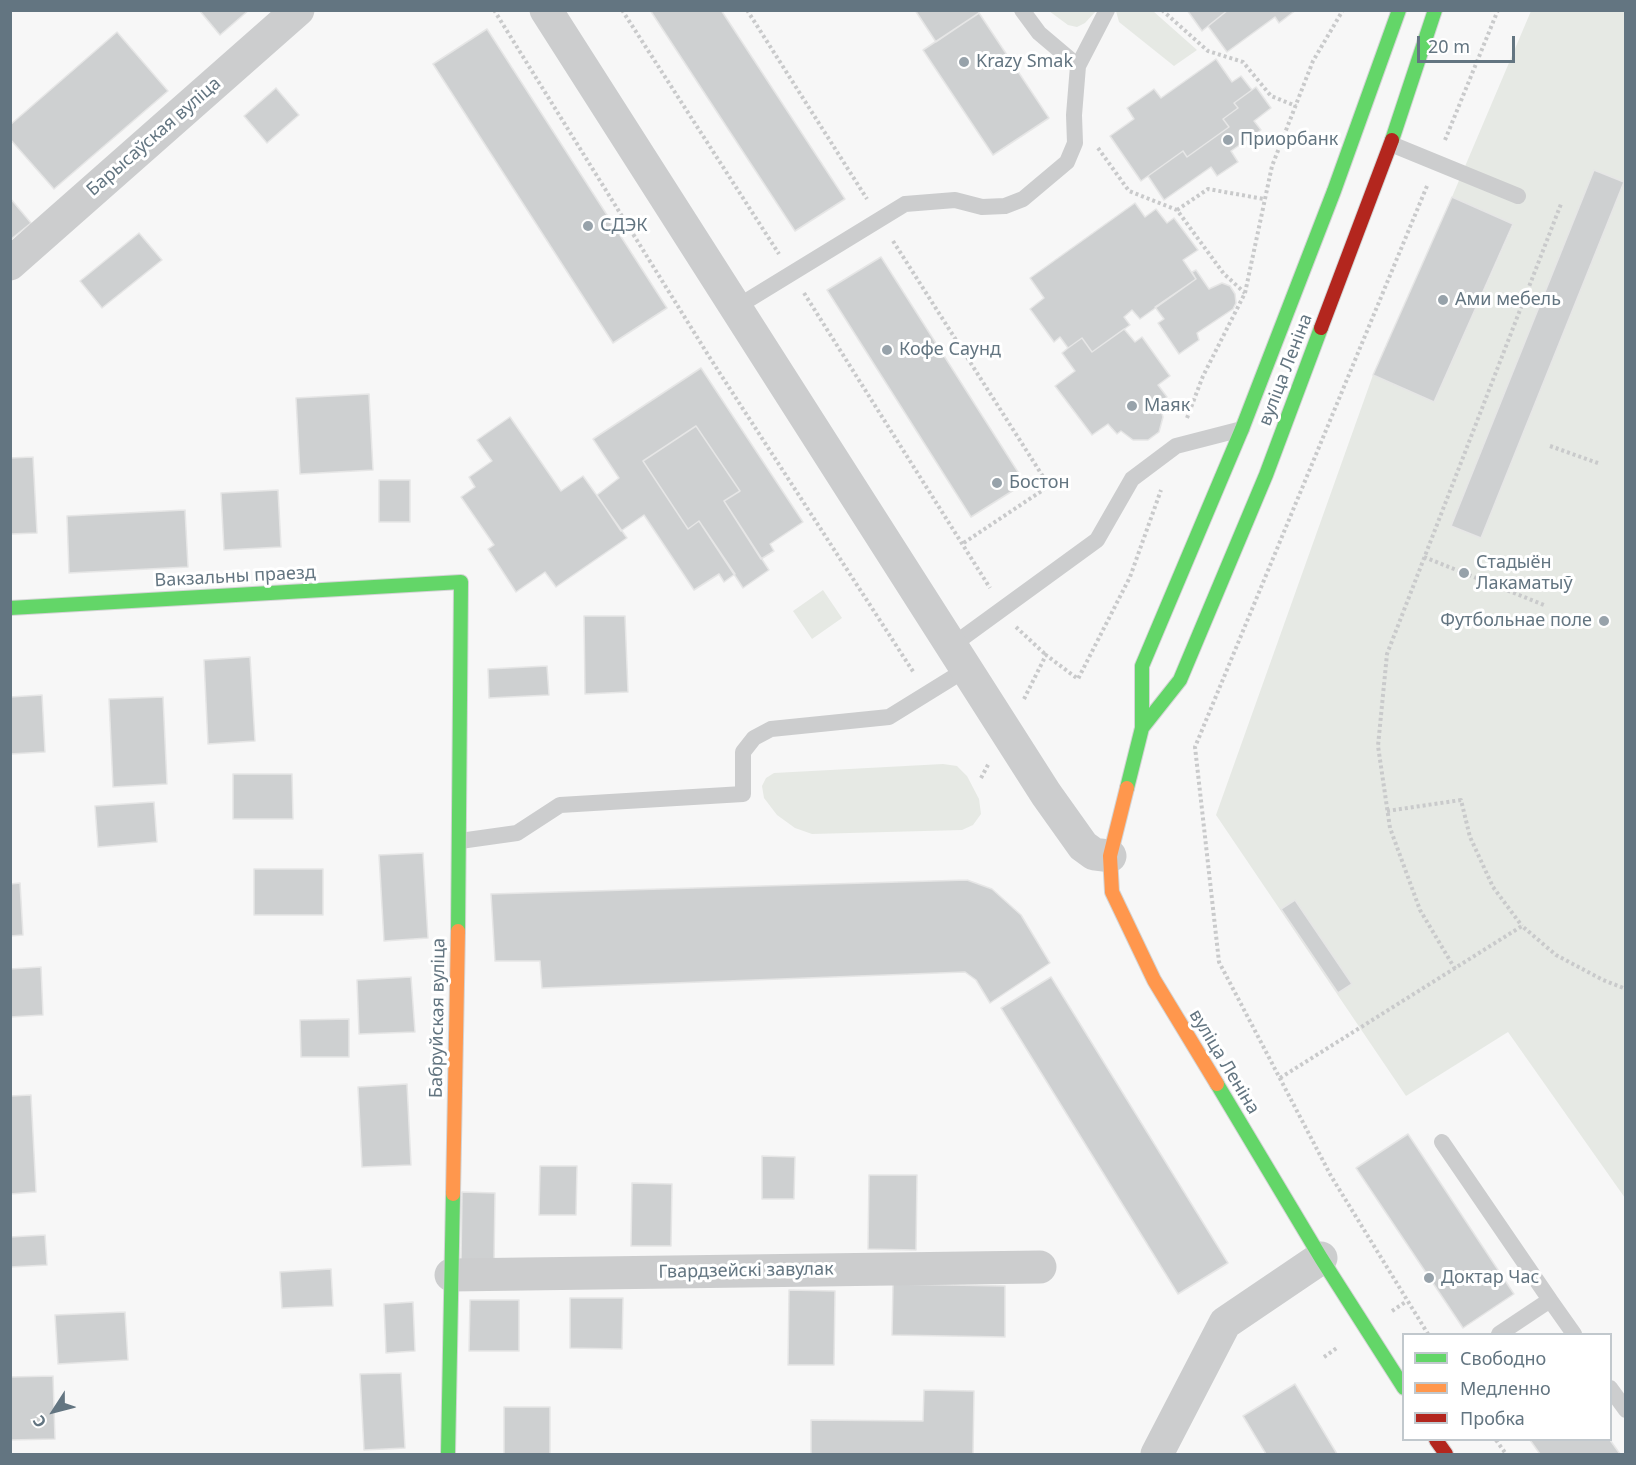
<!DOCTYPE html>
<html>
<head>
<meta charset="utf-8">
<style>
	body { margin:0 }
	#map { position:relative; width:1636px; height:1465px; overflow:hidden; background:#f7f7f7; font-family:"Noto Sans",sans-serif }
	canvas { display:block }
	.frame { position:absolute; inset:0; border:12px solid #637581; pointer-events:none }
	.legend { position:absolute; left:1402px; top:1333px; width:210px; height:108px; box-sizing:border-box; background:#fff; border:2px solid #c1c8cd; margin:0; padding:8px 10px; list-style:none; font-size:18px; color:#637581 }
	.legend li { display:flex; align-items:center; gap:12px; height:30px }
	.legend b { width:30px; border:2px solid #c1c8cd }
	.north { position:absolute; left:24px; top:1381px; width:60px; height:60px; -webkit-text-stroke:4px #fff; paint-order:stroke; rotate:234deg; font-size:16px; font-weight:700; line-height:24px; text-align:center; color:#637581 }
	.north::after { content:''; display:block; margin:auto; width:21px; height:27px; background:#637581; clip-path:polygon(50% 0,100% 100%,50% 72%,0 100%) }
	.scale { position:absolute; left:1417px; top:36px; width:98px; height:27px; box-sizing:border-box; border:3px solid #637581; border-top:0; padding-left:8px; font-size:18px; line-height:21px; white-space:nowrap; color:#637581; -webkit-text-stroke:4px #fff; paint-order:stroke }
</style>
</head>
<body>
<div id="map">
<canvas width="1636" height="1465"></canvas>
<div class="frame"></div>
<ul class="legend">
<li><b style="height:8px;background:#63d668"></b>Свободно</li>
<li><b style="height:8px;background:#ff974d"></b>Медленно</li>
<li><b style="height:8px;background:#b3261e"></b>Пробка</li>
</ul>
<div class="north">С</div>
<div class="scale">20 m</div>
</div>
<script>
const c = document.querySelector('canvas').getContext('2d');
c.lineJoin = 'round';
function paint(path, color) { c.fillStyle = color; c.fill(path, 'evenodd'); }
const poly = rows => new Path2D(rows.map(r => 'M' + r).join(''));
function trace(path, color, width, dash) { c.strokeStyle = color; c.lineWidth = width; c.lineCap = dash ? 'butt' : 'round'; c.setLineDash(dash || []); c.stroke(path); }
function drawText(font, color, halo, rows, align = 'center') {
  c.font = font + ' "Noto Sans",sans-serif'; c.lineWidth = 6; c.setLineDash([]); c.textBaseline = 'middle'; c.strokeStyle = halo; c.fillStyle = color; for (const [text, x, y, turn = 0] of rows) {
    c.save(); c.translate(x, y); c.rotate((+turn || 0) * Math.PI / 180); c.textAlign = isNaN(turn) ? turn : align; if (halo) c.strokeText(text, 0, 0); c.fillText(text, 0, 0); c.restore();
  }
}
paint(poly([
	[1049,11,1096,11,1085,23,1077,27,1068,25],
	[1116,11,1153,11,1197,50,1174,66,1119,22],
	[1531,11,1625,11,1625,1198,1508,1032,1406,1096,1216,815,1373,375,1434,402,1513,225,1452,197],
	[823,590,842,618,812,639,793,611],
	[943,764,957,766,967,776,979,799,981,814,973,825,962,830,812,834,795,828,777,815,764,798,762,786,766,778,774,773]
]), '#e6e9e4');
const building = poly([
	[199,10,249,10,220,35,199,10],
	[650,10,721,10,845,199,795,231,650,10],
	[915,10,978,10,979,13,936,42,915,10],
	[1187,10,1228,10,1202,31,1187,10],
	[1228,10,1296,10,1279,23,1275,17,1227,52,1208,26,1228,10],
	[979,13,1049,118,993,155,923,50,979,13],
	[487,29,667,308,613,343,433,64,487,29],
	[117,32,168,91,54,189,10,139,10,125,117,32],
	[1216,59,1232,82,1241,76,1252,90,1234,103,1238,108,1223,119,1229,127,1187,157,1183,151,1141,181,1110,136,1134,119,1127,108,1154,89,1161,98,1216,59],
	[1256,87,1271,108,1254,121,1261,130,1231,151,1238,162,1217,176,1211,167,1164,200,1148,176,1183,151,1187,157,1229,127,1223,119,1238,108,1234,103,1256,87],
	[276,88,299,115,267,143,244,116,276,88],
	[1594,170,1624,182,1481,538,1451,526,1594,170],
	[1452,197,1513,224,1434,402,1373,375,1452,197],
	[10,198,31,223,10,240,10,198],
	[1135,203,1145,217,1156,209,1167,223,1174,218,1198,250,1183,260,1196,279,1140,319,1132,310,1124,317,1130,325,1092,352,1082,338,1068,348,1060,337,1054,342,1030,309,1044,298,1030,278,1135,203],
	[139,233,162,260,102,308,80,281,139,233],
	[881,257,1025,483,971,517,827,290,881,257],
	[1196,270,1209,289,1222,283,1230,286,1235,294,1236,303,1233,309,1197,333,1199,340,1179,354,1158,323,1164,319,1155,307,1196,279,1192,272,1196,270],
	[1124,329,1135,342,1142,337,1170,376,1158,385,1167,397,1159,403,1163,417,1159,432,1148,440,1133,440,1121,431,1117,434,1108,424,1092,435,1055,386,1075,371,1062,353,1068,348,1082,338,1092,352,1124,329],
	[701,368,803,522,770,544,774,551,761,559,724,501,740,491,696,426,643,461,688,529,699,521,735,574,724,582,719,574,694,590,644,515,621,531,597,495,619,478,593,439,701,368],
	[369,394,373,470,300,474,296,398,369,394],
	[510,417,561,491,583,476,627,538,556,587,545,572,516,592,488,549,494,545,461,497,475,487,469,477,492,461,477,440,510,417],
	[696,426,740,491,724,501,769,570,743,588,699,521,688,529,643,461,696,426],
	[33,457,37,533,10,534,10,458,33,457],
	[379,480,410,480,410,522,379,522,379,480],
	[278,490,281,547,224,550,221,493,278,490],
	[185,510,188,567,69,573,67,516,185,510],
	[584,616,625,616,628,692,585,694,584,616],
	[250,657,255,741,208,744,204,660,250,657],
	[547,666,549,695,489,698,488,669,547,666],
	[42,695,45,752,10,754,10,697,42,695],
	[163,697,167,784,113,787,109,699,163,697],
	[233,774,292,774,293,819,233,819,233,774],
	[154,802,157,842,98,847,95,806,154,802],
	[423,853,428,938,384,941,379,855,423,853],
	[254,869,323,869,323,915,254,915,254,869],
	[967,880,992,889,1021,915,1050,963,990,1003,976,980,965,972,542,988,540,961,495,961,491,894,967,880],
	[20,883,23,935,10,936,10,884,20,883],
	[1295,900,1352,984,1338,993,1281,909,1295,900],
	[41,967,43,1015,10,1017,10,969,41,967],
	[411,977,415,1032,359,1034,357,980,411,977],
	[1051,977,1228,1263,1178,1294,1001,1008,1051,977],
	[349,1019,349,1057,301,1057,300,1020,349,1019],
	[407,1084,411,1165,362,1167,358,1087,407,1084],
	[31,1095,36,1192,10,1194,10,1096,31,1095],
	[1408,1134,1514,1294,1463,1328,1356,1168,1408,1134],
	[762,1156,795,1157,794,1199,762,1199,762,1156],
	[540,1166,577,1166,576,1215,539,1215,540,1166],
	[869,1175,917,1175,916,1250,868,1249,869,1175],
	[632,1183,672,1184,671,1246,631,1246,632,1183],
	[462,1192,495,1193,494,1263,461,1262,462,1192],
	[45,1235,47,1265,10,1267,10,1237,45,1235],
	[331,1269,333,1306,282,1308,280,1272,331,1269],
	[893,1284,1005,1286,1005,1337,892,1335,893,1284],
	[789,1290,835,1291,834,1365,788,1365,789,1290],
	[570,1298,623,1298,622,1349,570,1348,570,1298],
	[470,1300,519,1300,519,1351,469,1351,470,1300],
	[413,1302,415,1351,386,1353,384,1304,413,1302],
	[125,1312,128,1360,58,1364,55,1315,125,1312],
	[401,1373,405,1448,364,1450,360,1374,401,1373],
	[53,1376,55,1439,10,1440,10,1377,53,1376],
	[1295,1384,1337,1454,1266,1454,1243,1416,1295,1384],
	[924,1390,974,1391,973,1454,811,1454,811,1420,923,1421,924,1390],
	[504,1407,550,1407,550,1454,504,1454,504,1407],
	[1530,1440,1610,1440,1620,1454,1540,1454,1530,1440]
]);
paint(building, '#ced0d1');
trace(building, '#e6e6e6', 1.5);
const fast = poly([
	[1392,140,1435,10],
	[10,608,461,582,458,931],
	[1142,728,1180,680,1266,475,1321,328],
	[1127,788,1142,728,1142,666,1242,429,1334,191,1399,10],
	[1217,1084,1321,1258,1404,1388],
	[448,1454,453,1194]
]);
const slow = poly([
	[1127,788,1110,856,1112,892,1154,980,1217,1084],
	[453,1194,458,931]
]);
const jam = poly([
	[1321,328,1392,140],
	[1436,1440,1446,1454]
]);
trace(fast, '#d3d4d5', 16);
trace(slow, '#d3d4d5', 16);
trace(jam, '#d3d4d5', 16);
trace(poly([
	[494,10,710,358,914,673],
	[622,10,779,254],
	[747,10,867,199],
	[1162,10,1208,51,1243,62,1271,96,1296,106],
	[1445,140,1498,10],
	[1098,148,1129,191,1177,210,1224,274,1245,293],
	[1427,186,1195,747,1219,962,1331,1176,1428,1334],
	[1177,210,1208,189,1264,199],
	[893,241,1049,486,962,544],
	[804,293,990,588],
	[1187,418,1203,376,1245,293,1272,166,1313,61,1343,10],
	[1550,446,1598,463],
	[1424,557,1544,605],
	[1016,627,1046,655],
	[1024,699,1046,655,1078,679,1130,577,1161,490],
	[981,778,989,763],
	[1387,811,1461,800,1470,837,1493,887,1522,926],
	[1455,969,1420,910,1390,828,1378,746,1387,654,1561,204],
	[1280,1078,1522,926,1556,955,1603,980,1626,989],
	[1392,1311,1407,1301],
	[1324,1357,1338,1347],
	[1496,1440,1506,1454]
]), '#c9cacb', 4, [3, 3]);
trace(poly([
	[1078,66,1107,10],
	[1391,144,1518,196],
	[735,308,905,204,955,200,982,207,1005,206,1023,199,1067,162,1075,143,1074,115,1078,66,1039,33,1022,10],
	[950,647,1097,540,1132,479,1176,446,1242,429],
	[460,841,517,833,560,805,743,794,743,752,754,738,771,729,889,717,965,670],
	[1442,1142,1550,1300],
	[1499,1334,1550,1300,1574,1334],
	[1610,1388,1626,1410]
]), '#cccdce', 16);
trace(poly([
	[546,10,1046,794,1083,846,1094,854,1110,856],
	[10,264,298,10],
	[451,1275,1040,1267],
	[1157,1454,1225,1323,1321,1258]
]), '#cccdce', 33);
trace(fast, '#63d668', 14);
trace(slow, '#ff974d', 14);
trace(jam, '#b3261e', 14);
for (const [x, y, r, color] of [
	[964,62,6,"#97a2aa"],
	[1228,140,6,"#97a2aa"],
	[588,226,6,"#97a2aa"],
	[1443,300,6,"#97a2aa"],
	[887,350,6,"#97a2aa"],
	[1132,406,6,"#97a2aa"],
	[997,483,6,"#97a2aa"],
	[1464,573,6,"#97a2aa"],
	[1604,621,6,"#97a2aa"],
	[1429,1278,6,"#97a2aa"]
]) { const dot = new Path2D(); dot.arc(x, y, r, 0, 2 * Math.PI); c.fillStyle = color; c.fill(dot); trace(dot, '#fff', 2); }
drawText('18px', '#637581', '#fff', [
	["Krazy Smak",976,62],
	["Приорбанк",1240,140],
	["СДЭК",600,226],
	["Ами мебель",1455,300],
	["Кофе Саунд",899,350],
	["Маяк",1144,406],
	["Бостон",1009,483],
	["Стадыён",1476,563],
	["Лакаматыў",1476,584],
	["Футбольнае поле",1592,621,"right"],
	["Доктар Час",1441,1278]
], 'left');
drawText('18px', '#637581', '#fff', [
	["Барысаўская вуліца",154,137,-41],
	["вуліца Леніна",1286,370,-69],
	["Вакзальны праезд",235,577,-3],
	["Бабруйская вуліца",438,1018,-89],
	["вуліца Леніна",1224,1062,59],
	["Гвардзейскі завулак",746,1271,-1]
]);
</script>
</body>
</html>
